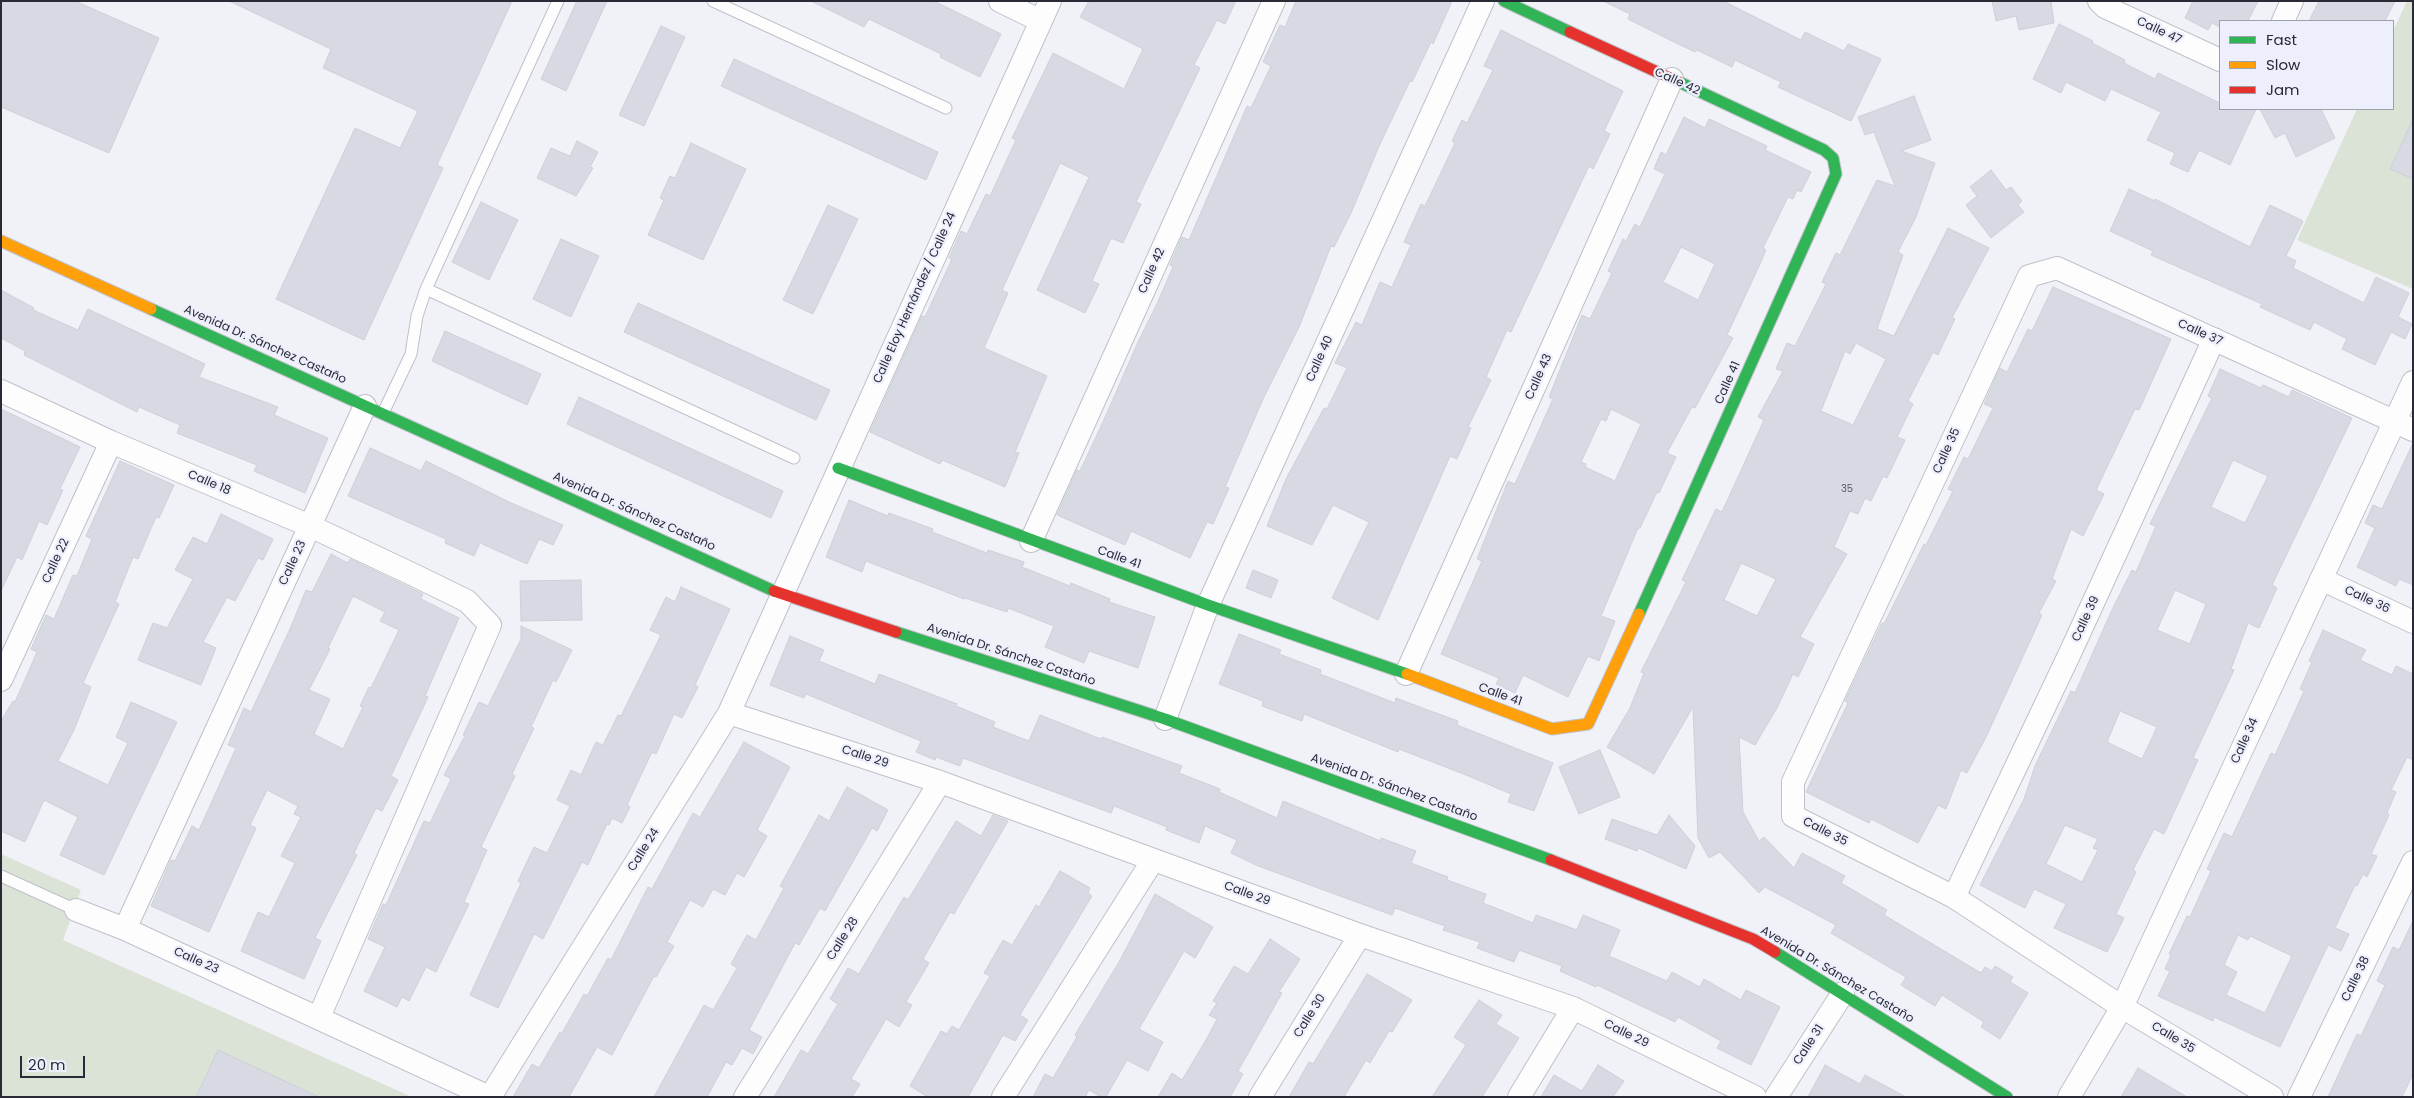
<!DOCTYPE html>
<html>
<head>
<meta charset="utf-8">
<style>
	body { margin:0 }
	#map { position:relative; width:2414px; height:1098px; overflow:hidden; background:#f0f2f8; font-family:Poppins,sans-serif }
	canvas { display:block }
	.frame { position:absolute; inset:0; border:2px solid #282a36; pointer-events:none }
	.legend { position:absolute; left:2219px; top:20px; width:175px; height:90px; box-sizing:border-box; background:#edeffc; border:1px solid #9ea0ad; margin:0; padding:6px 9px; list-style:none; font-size:15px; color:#282a36 }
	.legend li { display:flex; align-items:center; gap:10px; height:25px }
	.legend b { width:25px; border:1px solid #9ea0ad }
	.scale { position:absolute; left:20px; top:1056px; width:65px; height:22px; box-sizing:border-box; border:2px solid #282a36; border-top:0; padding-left:6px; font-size:15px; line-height:18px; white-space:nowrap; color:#282a36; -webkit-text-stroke:4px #edeffc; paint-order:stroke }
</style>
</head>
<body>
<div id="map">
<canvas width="2414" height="1098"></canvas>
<div class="frame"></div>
<ul class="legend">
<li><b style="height:6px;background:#30b455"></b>Fast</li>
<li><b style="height:6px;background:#ff9f0a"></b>Slow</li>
<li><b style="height:6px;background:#e5322d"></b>Jam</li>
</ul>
<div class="scale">20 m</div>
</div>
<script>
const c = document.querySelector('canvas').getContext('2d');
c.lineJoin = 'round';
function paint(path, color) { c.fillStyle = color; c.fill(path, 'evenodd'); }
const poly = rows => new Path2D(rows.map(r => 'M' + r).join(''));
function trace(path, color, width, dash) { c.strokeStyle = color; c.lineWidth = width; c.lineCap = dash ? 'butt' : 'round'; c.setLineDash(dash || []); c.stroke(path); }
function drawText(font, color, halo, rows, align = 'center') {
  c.font = font + ' Poppins,sans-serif'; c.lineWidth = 4.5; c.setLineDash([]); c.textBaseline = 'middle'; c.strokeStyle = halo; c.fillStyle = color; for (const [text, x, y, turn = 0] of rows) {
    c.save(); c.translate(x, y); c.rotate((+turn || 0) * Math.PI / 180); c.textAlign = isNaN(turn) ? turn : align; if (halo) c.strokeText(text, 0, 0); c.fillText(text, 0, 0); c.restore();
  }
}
paint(poly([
	[2407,1,2413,1,2413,289,2297,240,2357,109,2393,109,2393,31],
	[1,854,81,890,63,940,412,1097,1,1097]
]), '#dbe2d6');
const building = poly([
	[1,1,75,1,159,38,109,153,1,107,1,1],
	[229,1,512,1,437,165,443,168,364,340,276,299,355,128,400,148,418,111,323,68,331,49,229,1],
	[577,1,607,1,566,91,541,79,577,1],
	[811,1,934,1,1001,34,980,77,940,57,941,54,869,19,864,27,811,1],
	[1089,1,1236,1,1225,24,1217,20,1194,65,1200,68,1136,202,1141,204,1123,243,1111,238,1092,281,1099,284,1085,313,1037,290,1089,177,1060,163,1002,290,1008,293,984,348,1047,376,1015,452,1019,453,1005,487,942,460,940,464,870,432,922,316,925,317,952,259,949,258,961,231,967,234,986,194,990,196,1016,140,1012,138,1053,53,1124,89,1143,49,1080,17,1089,1],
	[1296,1,1452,1,1433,44,1431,42,1412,82,1410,81,1380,144,1351,213,1334,247,1331,246,1299,327,1263,399,1225,487,1229,488,1213,524,1207,522,1190,558,1131,531,1125,545,1057,515,1077,470,1080,471,1103,422,1138,342,1156,306,1173,267,1170,265,1182,237,1189,240,1247,106,1251,108,1271,66,1263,62,1280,25,1285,27,1296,1],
	[1603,1,1723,1,1801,40,1805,32,1844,51,1848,44,1881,59,1851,121,1778,87,1781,82,1735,60,1732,67,1697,50,1695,52,1672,41,1628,19,1630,14,1603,1],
	[1992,1,2051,1,2054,23,2019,30,2016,16,1996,21,1992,1],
	[2193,1,2258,1,2248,21,2220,21,2220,27,2212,23,2208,30,2185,18,2193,1],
	[2319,1,2395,1,2385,21,2309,21,2319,1],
	[2059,24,2093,41,2092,43,2125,60,2124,63,2155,79,2158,73,2220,103,2220,109,2256,109,2230,165,2199,150,2188,172,2170,164,2175,153,2147,140,2161,112,2111,89,2105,101,2066,82,2061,93,2033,79,2059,24],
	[661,26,685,37,644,126,619,115,661,26],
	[1501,30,1623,91,1604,131,1610,134,1593,169,1589,166,1511,332,1507,330,1486,377,1491,380,1468,427,1471,428,1457,459,1450,456,1378,620,1332,598,1369,522,1333,505,1312,545,1267,526,1286,479,1324,408,1327,409,1347,368,1335,363,1356,322,1362,325,1380,282,1392,287,1411,245,1404,242,1421,204,1425,206,1455,143,1452,141,1462,120,1467,123,1493,70,1484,66,1501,30],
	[734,59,938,152,926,180,721,86,734,59],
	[1914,96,1931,140,1901,151,1935,163,1916,217,1898,252,1903,255,1877,329,1894,336,1948,228,1989,248,1952,318,1955,319,1938,355,1933,352,1908,401,1913,404,1897,437,1905,440,1887,478,1883,476,1871,501,1865,498,1858,514,1850,511,1834,547,1847,554,1800,637,1814,644,1798,677,1793,674,1777,708,1755,745,1739,737,1743,812,1759,841,1764,837,1794,868,1802,853,1845,876,1841,883,1887,910,1884,915,1981,973,1985,967,1992,971,1995,966,2013,977,2010,982,2028,993,2000,1039,1981,1027,1984,1022,1942,995,1935,1006,1901,985,1906,977,1831,933,1836,925,1765,887,1759,893,1720,852,1709,858,1698,838,1693,707,1654,774,1607,747,1630,708,1644,673,1641,672,1686,582,1682,580,1716,509,1722,512,1764,420,1758,417,1783,371,1776,369,1787,343,1795,346,1826,284,1822,282,1836,253,1840,255,1877,180,1895,186,1874,132,1865,135,1858,117,1914,96],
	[1856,343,1886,359,1853,425,1821,411,1845,351,1850,354,1856,343],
	[1741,563,1776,579,1757,616,1724,600,1741,563],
	[2260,109,2321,109,2335,138,2296,157,2285,133,2275,138,2260,109],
	[1684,117,1705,128,1709,119,1767,146,1765,150,1811,172,1801,192,1797,190,1793,199,1788,197,1763,248,1766,250,1760,264,1727,335,1733,338,1695,408,1692,407,1667,453,1676,457,1659,493,1657,492,1640,528,1638,528,1601,616,1615,621,1599,661,1588,656,1568,697,1523,675,1515,693,1496,684,1499,678,1441,654,1482,561,1477,559,1508,481,1515,484,1553,399,1549,397,1582,315,1590,319,1612,273,1608,271,1623,239,1626,241,1635,224,1640,227,1665,174,1654,169,1661,152,1666,155,1684,117],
	[1681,247,1715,264,1698,300,1663,282,1681,247],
	[1611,409,1641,424,1615,481,1585,467,1586,464,1581,462,1601,419,1606,421,1611,409],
	[2413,119,2413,179,2390,169,2413,119],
	[577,141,598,152,590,167,593,168,576,196,537,178,551,148,570,156,577,141],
	[691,143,746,169,703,260,648,235,664,200,660,198,670,176,675,178,691,143],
	[1991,170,2006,190,2011,187,2022,201,2018,205,2024,212,1991,238,1966,205,1977,196,1970,187,1991,170],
	[2129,189,2155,201,2155,199,2250,247,2270,205,2303,221,2286,256,2296,261,2293,268,2364,303,2376,277,2409,293,2398,317,2412,324,2405,339,2391,332,2375,365,2342,349,2347,339,2314,322,2310,330,2260,307,2262,304,2151,255,2153,251,2110,231,2129,189],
	[481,202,518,220,489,280,452,262,481,202],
	[828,205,858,219,813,314,783,300,828,205],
	[561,239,599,256,571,317,533,299,561,239],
	[2053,287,2171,339,2139,410,2135,409,2096,490,2104,494,2083,536,2071,529,2052,579,2056,581,2039,613,2042,615,1987,735,1967,773,1961,770,1946,809,1938,805,1918,843,1871,819,1869,823,1806,792,1848,703,1845,701,1882,623,1884,624,1924,544,1926,545,1953,491,1948,489,1964,457,1968,459,1993,408,1984,404,2000,368,2007,372,2028,329,2032,331,2053,287],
	[1,290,34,308,33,310,78,330,88,309,205,364,199,377,278,407,274,415,328,438,305,493,254,471,257,465,177,433,180,425,139,407,137,412,24,355,25,351,1,338,1,290],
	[638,303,830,390,816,420,624,332,638,303],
	[445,331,541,374,527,405,432,361,445,331],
	[2220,369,2261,388,2263,385,2289,397,2292,390,2352,418,2272,585,2277,588,2259,628,2248,623,2231,669,2234,670,2193,758,2198,760,2164,834,2154,829,2133,870,2136,872,2116,914,2124,918,2107,952,2054,928,2066,904,2034,889,2025,908,1980,885,2024,799,2035,766,2071,691,2075,693,2111,612,2132,570,2136,572,2156,526,2150,524,2212,398,2208,396,2220,369],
	[2233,460,2268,476,2245,523,2211,507,2233,460],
	[2175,590,2206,604,2190,644,2157,630,2175,590],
	[2120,711,2157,727,2142,759,2107,742,2120,711],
	[2065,825,2098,839,2093,848,2098,850,2082,882,2046,864,2065,825],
	[579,397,783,491,771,518,567,424,579,397],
	[1,409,80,447,60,489,63,490,47,525,39,521,22,560,17,557,1,591,1,409],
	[2413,443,2413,585,2399,579,2396,586,2357,567,2375,528,2365,523,2373,505,2382,509,2413,443],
	[370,448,421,471,426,461,509,502,563,525,553,545,539,539,527,564,480,543,474,556,445,543,446,539,348,496,370,448],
	[120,461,174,485,159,518,156,517,138,559,133,557,115,602,119,604,83,683,91,687,74,730,58,761,108,785,128,743,116,737,131,702,177,722,104,875,60,855,78,817,44,800,25,842,1,831,1,721,13,701,15,702,37,652,31,649,46,615,54,619,73,575,77,576,92,539,86,536,120,461],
	[849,500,888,516,889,513,933,529,932,532,987,553,988,550,1024,562,1022,567,1070,586,1071,583,1110,599,1109,602,1155,617,1138,668,1089,651,1084,663,1045,647,1054,626,1008,608,1007,612,965,598,964,599,866,561,862,572,826,557,849,500],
	[221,514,273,539,263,560,258,558,235,601,227,597,203,642,216,648,201,685,138,660,153,623,167,628,193,579,175,570,193,537,207,544,221,514],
	[331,554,348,563,350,559,423,594,421,599,459,618,425,696,428,697,391,776,398,780,382,811,376,808,354,853,357,855,315,938,321,941,304,979,241,951,258,912,269,917,295,863,281,856,301,817,294,814,298,806,267,790,250,825,256,828,209,932,151,906,171,860,175,861,192,826,199,830,236,748,228,745,244,708,251,712,290,629,306,590,312,592,331,554],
	[353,596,385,612,380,621,399,630,371,688,369,687,360,706,363,707,343,749,314,734,330,699,309,690,330,649,328,648,353,596],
	[1253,570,1278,580,1271,598,1246,588,1253,570],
	[581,580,582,620,521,621,520,581,581,580],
	[681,587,730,609,695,685,698,687,682,718,674,714,656,754,652,752,627,805,630,807,622,823,612,818,609,825,607,824,588,865,582,862,543,939,534,934,498,1008,470,995,521,883,518,881,534,847,547,853,570,806,557,800,571,770,581,775,596,742,603,745,618,715,621,716,661,635,650,630,666,597,675,602,681,587],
	[521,626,572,650,556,682,553,680,531,727,534,728,512,774,515,776,481,847,487,850,464,902,469,904,436,972,426,967,409,1001,402,997,397,1007,364,991,385,947,368,939,383,904,386,905,424,821,430,823,451,779,444,775,465,736,463,735,479,702,488,706,507,667,521,639,521,626],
	[2323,630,2366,650,2360,660,2392,675,2396,666,2413,674,2413,760,2407,757,2391,790,2396,792,2387,813,2389,815,2371,854,2377,856,2367,877,2363,874,2357,886,2355,885,2335,928,2349,934,2341,951,2328,945,2280,1047,2214,1017,2213,1021,2158,996,2170,971,2165,969,2171,955,2169,954,2187,916,2190,917,2211,871,2207,869,2224,833,2232,837,2271,753,2275,755,2296,709,2304,691,2300,689,2312,662,2309,661,2323,630],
	[2238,935,2248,940,2250,936,2292,956,2265,1013,2226,995,2237,972,2224,965,2238,935],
	[1239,634,1281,650,1279,654,1321,670,1320,674,1395,703,1396,698,1425,709,1458,721,1457,725,1553,763,1534,811,1508,802,1511,794,1466,775,1399,749,1398,752,1304,714,1302,721,1262,706,1263,701,1219,684,1239,634],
	[790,636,824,650,819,661,875,684,879,674,957,704,956,706,995,722,993,727,1029,741,1040,715,1101,739,1102,737,1182,766,1179,773,1220,789,1219,792,1277,818,1283,801,1381,841,1381,838,1416,851,1411,863,1448,877,1447,880,1486,894,1483,903,1533,923,1536,915,1577,930,1583,915,1620,930,1609,956,1667,981,1672,972,1700,987,1704,979,1741,1000,1746,990,1780,1007,1751,1065,1717,1048,1721,1041,1678,1017,1675,1022,1597,985,1596,987,1560,971,1562,966,1519,950,1514,962,1477,948,1480,942,1443,930,1445,926,1395,908,1392,915,1258,866,1231,853,1237,840,1205,826,1199,843,1166,830,1167,827,1114,806,1111,813,963,758,960,766,936,757,935,760,916,752,921,741,806,694,804,698,770,685,790,636],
	[744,742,790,767,757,830,767,836,744,877,737,873,725,895,713,889,703,907,690,900,667,942,674,946,656,977,654,976,612,1055,597,1047,569,1097,513,1097,532,1064,539,1068,560,1032,562,1033,584,994,587,996,608,958,611,960,648,887,652,889,693,813,700,817,744,742],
	[1600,750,1620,797,1579,814,1559,767,1600,750],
	[847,787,888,810,877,831,872,828,825,911,820,908,799,945,795,943,749,1030,762,1037,753,1054,742,1048,732,1065,726,1062,707,1097,654,1097,704,1005,713,1010,737,968,731,964,747,935,756,940,784,888,780,886,819,815,829,821,847,787],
	[993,815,1008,821,954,914,950,912,923,959,929,963,906,1002,912,1005,899,1027,886,1019,851,1079,860,1084,852,1097,774,1097,801,1050,808,1054,838,1004,830,999,848,968,859,974,904,897,908,900,956,821,981,836,993,815],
	[1669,815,1695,846,1686,869,1638,848,1637,851,1605,839,1612,819,1657,835,1669,815],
	[1060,871,1090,888,1088,893,1092,896,1020,1015,1028,1020,1015,1041,1003,1035,968,1097,928,1097,910,1086,941,1031,947,1034,952,1026,959,1030,990,976,984,973,1003,940,1012,945,1036,905,1039,907,1060,871],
	[1155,894,1213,927,1195,958,1184,951,1139,1029,1163,1042,1148,1071,1127,1060,1106,1097,1101,1097,1089,1090,1086,1095,1088,1097,1033,1097,1045,1074,1053,1078,1077,1037,1075,1035,1119,962,1155,894],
	[2413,921,2413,1074,2402,1097,2328,1097,2357,1034,2361,1036,2385,985,2377,981,2393,947,2399,950,2413,921],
	[1270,939,1300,959,1279,992,1282,993,1238,1071,1243,1074,1230,1097,1158,1097,1172,1073,1182,1080,1206,1040,1217,1019,1209,1015,1217,1003,1213,1001,1234,966,1248,974,1270,939],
	[1367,974,1412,1000,1392,1032,1389,1031,1370,1063,1366,1060,1344,1097,1289,1097,1309,1062,1313,1064,1367,974],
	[1479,1000,1502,1015,1496,1024,1519,1038,1482,1097,1432,1097,1466,1045,1454,1037,1479,1000],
	[218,1050,319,1097,196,1097,218,1050],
	[1598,1065,1624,1081,1613,1097,1541,1097,1554,1075,1582,1091,1598,1065],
	[1825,1065,1860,1084,1865,1075,1906,1097,1808,1097,1825,1065],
	[2138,1068,2187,1097,2121,1097,2138,1068]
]);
paint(building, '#d7d9e3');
trace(building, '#cecfd8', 1);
const lane = poly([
	[558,1,426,289,794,458],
	[713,1,946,108],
	[383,413,411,354,417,316,426,289],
	[1,876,76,910]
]);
const street = poly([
	[1000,1,1041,21],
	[2099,1,2105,7,2220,60],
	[2283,21,2292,1],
	[1,391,111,442,310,526,416,576,467,601,490,625,319,1017],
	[1031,541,1274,1],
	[2321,579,2413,622],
	[1406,674,1672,79],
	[1,680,111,442],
	[729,713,940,782,1360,935,1573,1008,1755,1097],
	[1165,719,1208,605,1483,1],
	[1954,897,2071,651,2214,339],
	[76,910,125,929,489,1097],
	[125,929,365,406],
	[490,1097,729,713,1050,1],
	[745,1097,940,782],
	[1003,1097,1153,860],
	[1260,1097,1360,935],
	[1519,1097,1573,1008],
	[1776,1097,1843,993],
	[2069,1097,2122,1007,2413,382],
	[2272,1097,2122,1007,1954,897,1793,816,1793,782,2029,276,2057,268,2413,430],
	[2299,1097,2413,862]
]);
const fast = poly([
	[1504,1,1570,32],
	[151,309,774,591],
	[838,468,1208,605,1407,674],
	[1639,614,1836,174,1833,158,1824,150,1679,82],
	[896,632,1165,719,1551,860],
	[1775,952,2007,1097]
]);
const slow = poly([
	[1,241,151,309],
	[1407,674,1552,729,1588,724,1639,614]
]);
const jam = poly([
	[1570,32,1679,82],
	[774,591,896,632],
	[1551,860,1753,939,1775,952]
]);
trace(lane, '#bfc0c9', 13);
trace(street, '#bfc0c9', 24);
trace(fast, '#bfc0c9', 13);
trace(slow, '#bfc0c9', 13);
trace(jam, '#bfc0c9', 13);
trace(lane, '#fdfdfe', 11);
trace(street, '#fdfdfe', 22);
trace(fast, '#30b455', 11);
trace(slow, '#ff9f0a', 11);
trace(jam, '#e5322d', 11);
drawText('10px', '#585a65', null, [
	["35",1847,489]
]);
drawText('12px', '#282a36', '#edeffc', [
	["Calle 47",2159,31,25],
	["Calle 42",1677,82,25],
	["Calle 42",1152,271,-66],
	["Calle Eloy Hernández / Calle 24",915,298,-66],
	["Calle 37",2200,333,24],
	["Avenida Dr. Sánchez Castaño",265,345,24],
	["Calle 40",1320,359,-66],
	["Calle 43",1539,377,-66],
	["Calle 41",1728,383,-66],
	["Calle 35",1947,451,-65],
	["Calle 18",209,483,23],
	["Avenida Dr. Sánchez Castaño",634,512,24],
	["Calle 41",1119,558,20],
	["Calle 22",56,561,-65],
	["Calle 23",293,563,-65],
	["Calle 36",2367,600,25],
	["Calle 39",2086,619,-65],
	["Avenida Dr. Sánchez Castaño",1011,655,18],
	["Calle 41",1500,695,20],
	["Calle 34",2245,741,-65],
	["Calle 29",865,757,18],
	["Avenida Dr. Sánchez Castaño",1394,788,20],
	["Calle 35",1825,832,27],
	["Calle 24",644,850,-58],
	["Calle 29",1247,894,20],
	["Calle 28",843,939,-58],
	["Calle 23",196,961,24],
	["Avenida Dr. Sánchez Castaño",1837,975,31],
	["Calle 38",2356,979,-64],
	["Calle 30",1310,1016,-58],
	["Calle 29",1626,1034,26],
	["Calle 35",2173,1038,31],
	["Calle 31",1809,1045,-57]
]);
</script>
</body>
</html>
